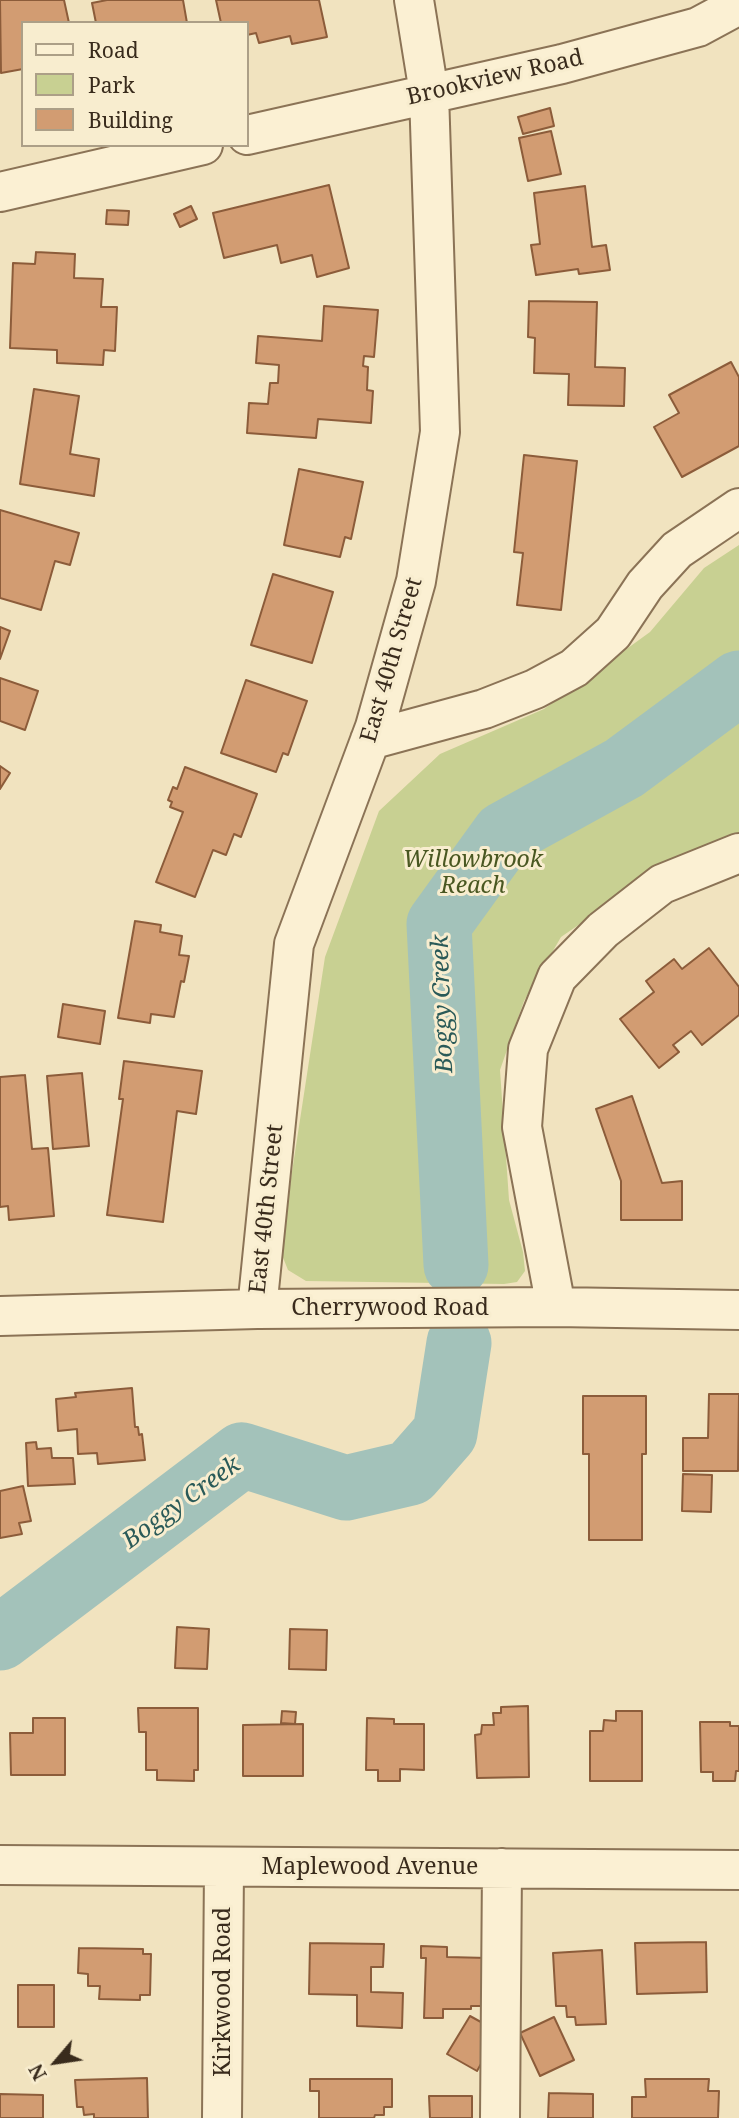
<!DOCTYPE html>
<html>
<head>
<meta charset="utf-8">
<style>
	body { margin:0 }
	#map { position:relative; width:739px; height:2118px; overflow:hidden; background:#f1e3bf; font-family:"Noto Serif",serif }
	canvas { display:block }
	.legend { position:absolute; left:21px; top:21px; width:228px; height:126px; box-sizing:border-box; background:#f8edcf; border:2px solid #ac9f87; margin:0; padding:9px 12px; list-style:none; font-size:21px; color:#392b1c }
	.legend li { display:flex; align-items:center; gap:14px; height:35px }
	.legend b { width:35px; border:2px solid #ac9f87 }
	.north { position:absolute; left:21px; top:2027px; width:70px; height:70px; -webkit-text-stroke:5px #f8edcf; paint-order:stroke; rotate:241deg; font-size:19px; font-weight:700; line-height:28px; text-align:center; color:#392b1c }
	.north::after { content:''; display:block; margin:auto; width:24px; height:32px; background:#392b1c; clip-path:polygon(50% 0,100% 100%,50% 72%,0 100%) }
</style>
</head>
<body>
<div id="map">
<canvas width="739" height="2118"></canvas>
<ul class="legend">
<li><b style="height:9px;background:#fbf0d3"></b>Road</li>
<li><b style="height:19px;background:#c8d092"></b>Park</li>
<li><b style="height:19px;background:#d29c72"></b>Building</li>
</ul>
<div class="north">N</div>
</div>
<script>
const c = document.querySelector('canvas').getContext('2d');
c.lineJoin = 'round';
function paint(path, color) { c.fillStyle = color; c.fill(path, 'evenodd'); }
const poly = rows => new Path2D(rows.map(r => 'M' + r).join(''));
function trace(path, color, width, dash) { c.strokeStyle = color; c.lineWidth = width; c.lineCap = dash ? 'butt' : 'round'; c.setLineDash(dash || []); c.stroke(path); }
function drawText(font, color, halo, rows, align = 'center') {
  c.font = font + ' "Noto Serif",serif'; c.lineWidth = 6; c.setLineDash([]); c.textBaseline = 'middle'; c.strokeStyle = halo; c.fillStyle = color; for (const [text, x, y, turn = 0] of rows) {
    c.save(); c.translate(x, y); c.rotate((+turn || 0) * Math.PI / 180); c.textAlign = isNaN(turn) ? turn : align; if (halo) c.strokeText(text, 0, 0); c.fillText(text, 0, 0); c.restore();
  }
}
paint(poly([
	[739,545,739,833,667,864,561,937,524,1001,500,1070,509,1200,523,1252,525,1271,517,1282,504,1284,306,1281,288,1270,280,1250,325,957,379,811,440,754,544,709,650,632,704,568]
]), '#c8d092');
trace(poly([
	[456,1265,439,924,504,834,624,768,739,683],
	[0,1638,242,1455,346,1488,410,1473,445,1433,459,1343]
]), '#a3c2ba', 65);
const building = poly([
	[0,0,64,0,69,23,23,23,23,69,1,73,0,0],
	[107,0,183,0,187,23,96,23,92,3,107,0],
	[216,0,319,0,327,37,292,44,290,36,259,43,256,33,247,35,247,23,221,23,216,0],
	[550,108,554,126,523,134,518,117,550,108],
	[551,131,561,174,528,181,519,138,551,131],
	[329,185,349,268,317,277,312,255,281,263,277,245,224,258,213,213,329,185],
	[585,186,592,247,606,245,610,270,579,274,578,269,536,275,531,245,540,244,534,193,585,186],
	[191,206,197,219,180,227,174,214,191,206],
	[107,210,129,211,128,225,106,224,107,210],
	[36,252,75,254,74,278,103,279,101,307,117,307,115,351,104,350,103,365,57,363,57,350,10,348,13,263,35,264,36,252],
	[529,301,597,302,595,367,625,368,624,406,568,405,569,374,534,373,535,338,528,337,529,301],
	[324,306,378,310,374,357,364,356,363,366,368,367,367,390,373,391,371,423,318,419,316,438,247,433,249,403,268,404,270,383,278,383,279,365,256,363,258,336,322,341,324,306],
	[731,362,739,377,739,446,682,477,654,427,679,413,669,395,731,362],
	[34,389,79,396,70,454,99,459,94,496,20,484,34,389],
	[524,455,577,461,561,610,517,605,523,553,514,552,524,455],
	[299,469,363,482,351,539,345,537,340,557,284,545,299,469],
	[0,510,79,533,70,565,55,561,41,610,0,598,0,510],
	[273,574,333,592,312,663,251,645,273,574],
	[0,627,10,631,0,659,0,627],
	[0,678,38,691,25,730,0,721,0,678],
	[246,680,307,701,288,755,283,753,276,772,221,753,246,680],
	[0,766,10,773,0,789,0,766],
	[185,767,257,794,241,837,234,834,226,855,213,850,195,897,156,882,183,812,170,807,172,802,168,800,173,787,177,789,185,767],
	[135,921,161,925,160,932,182,936,179,955,189,956,184,982,181,981,174,1017,151,1014,150,1023,118,1018,135,921],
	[709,948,739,987,739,1015,702,1045,691,1031,673,1045,679,1052,659,1068,620,1019,654,992,646,981,674,959,682,969,709,948],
	[63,1004,105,1011,100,1044,58,1037,63,1004],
	[124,1061,202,1071,196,1114,177,1111,163,1222,107,1215,123,1099,119,1099,124,1061],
	[82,1073,89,1146,53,1149,47,1076,82,1073],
	[25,1075,32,1149,48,1148,54,1216,9,1220,8,1206,0,1207,0,1077,25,1075],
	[632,1096,662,1183,682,1181,682,1220,621,1220,621,1181,596,1109,632,1096],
	[132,1388,135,1427,138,1427,139,1435,142,1434,145,1460,98,1464,97,1453,78,1454,77,1429,58,1431,56,1399,76,1397,75,1393,132,1388],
	[709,1394,739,1394,738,1471,683,1471,683,1438,708,1438,709,1394],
	[583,1396,646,1396,646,1454,642,1454,642,1540,589,1540,589,1454,583,1454,583,1396],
	[36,1442,37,1449,51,1448,52,1458,73,1458,75,1484,28,1486,26,1443,36,1442],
	[683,1474,712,1475,711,1512,682,1511,683,1474],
	[23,1486,31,1521,19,1523,22,1534,0,1538,0,1491,23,1486],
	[177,1627,209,1629,207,1669,175,1668,177,1627],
	[290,1629,327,1630,326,1670,289,1669,290,1629],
	[528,1706,529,1777,477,1778,475,1735,481,1734,482,1725,494,1725,493,1713,501,1713,501,1707,528,1706],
	[138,1708,198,1708,198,1770,194,1770,194,1781,157,1780,157,1770,146,1770,146,1732,139,1732,138,1708],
	[282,1711,296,1712,295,1724,281,1723,282,1711],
	[616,1711,642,1711,642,1781,590,1781,590,1731,603,1731,604,1720,616,1721,616,1711],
	[33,1718,65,1718,65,1775,11,1775,10,1733,33,1733,33,1718],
	[367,1718,394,1719,394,1724,424,1724,424,1770,400,1769,400,1781,378,1781,378,1770,366,1770,367,1718],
	[700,1722,730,1722,730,1726,739,1726,739,1771,736,1771,735,1781,713,1781,713,1772,701,1772,700,1722],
	[303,1724,303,1776,243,1776,243,1725,303,1724],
	[706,1942,707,1992,637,1994,635,1943,706,1942],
	[310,1943,384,1944,383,1967,371,1967,371,1992,403,1993,402,2028,357,2026,357,1995,309,1994,310,1943],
	[421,1946,447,1947,447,1957,488,1958,489,2006,471,2006,471,2009,443,2009,443,2018,424,2018,426,1958,421,1958,421,1946],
	[79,1948,143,1949,143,1954,151,1954,150,1995,140,1995,140,2000,99,1999,100,1986,88,1986,88,1974,78,1973,79,1948],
	[602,1950,606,2024,576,2025,575,2017,567,2017,566,2006,556,2006,553,1953,602,1950],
	[18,1985,54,1985,54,2027,18,2027,18,1985],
	[470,2016,499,2032,477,2071,447,2054,470,2016],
	[554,2017,574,2060,540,2076,520,2033,554,2017],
	[147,2078,148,2118,94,2118,94,2114,84,2115,83,2107,77,2107,75,2080,147,2078],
	[310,2079,392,2079,392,2107,384,2107,384,2115,375,2115,374,2118,319,2118,319,2091,310,2091,310,2079],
	[645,2079,709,2079,708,2091,719,2091,718,2118,632,2118,632,2097,646,2097,645,2079],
	[549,2093,593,2094,593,2118,548,2118,549,2093],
	[0,2094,43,2095,43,2118,0,2118,0,2094],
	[429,2096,472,2096,472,2118,430,2118,429,2096]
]);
paint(building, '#d29c72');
trace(building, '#8c5c3a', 2);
const minor = poly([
	[247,135,562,64,698,27,739,5],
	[0,192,203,145],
	[370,740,484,709,535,689,574,668,613,633,645,585,677,550,739,508],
	[556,1307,522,1127,528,1049,557,977,603,930,662,884,739,853],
	[257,1309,294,944,375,727,416,581,440,432,429,93,414,0],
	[0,1316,257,1309,556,1307,739,1310],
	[0,1865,739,1870],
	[222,2118,224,1867],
	[500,2118,502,1868]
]);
trace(minor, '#8b7356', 42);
trace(minor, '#fbf0d3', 38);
drawText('23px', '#392b1c', '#f8edcf', [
	["Brookview Road",495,78,-13],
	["East 40th Street",392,660,-74],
	["East 40th Street",267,1209,-84],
	["Cherrywood Road",390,1308],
	["Maplewood Avenue",370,1867],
	["Kirkwood Road",223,1992,-90]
]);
drawText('italic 23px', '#495721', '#f8edcf', [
	["Willowbrook",473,860],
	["Reach",473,886]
]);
drawText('italic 24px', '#2a5a58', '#f8edcf', [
	["Boggy Creek",443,1004,-92],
	["Boggy Creek",182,1503,-36]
]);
</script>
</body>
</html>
